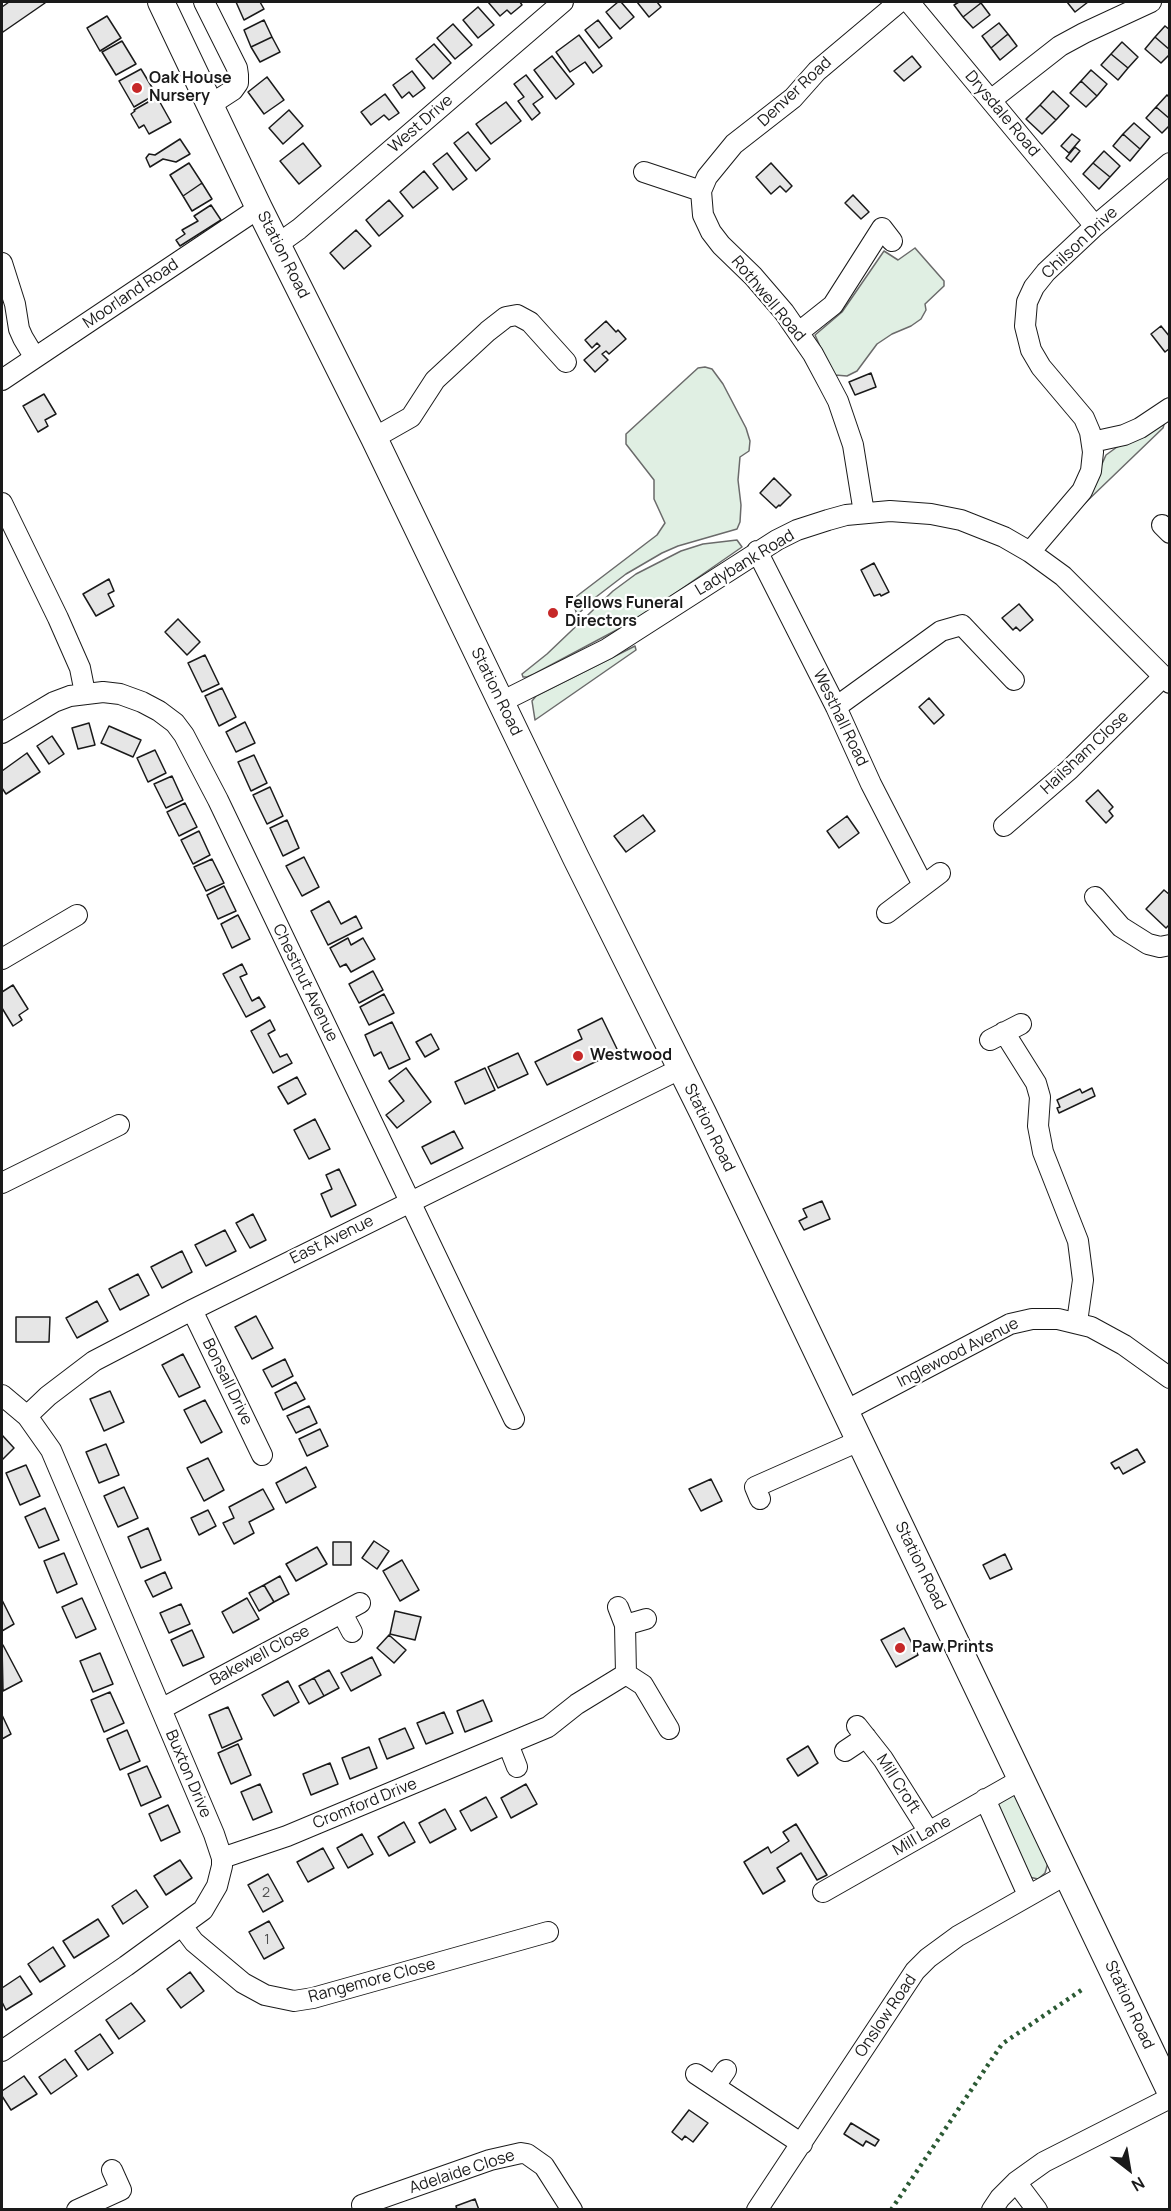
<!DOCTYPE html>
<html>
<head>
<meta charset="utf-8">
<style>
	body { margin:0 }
	#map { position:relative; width:1171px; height:2211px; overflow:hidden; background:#fff; font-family:Manrope,sans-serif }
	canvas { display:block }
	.frame { position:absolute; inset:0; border:3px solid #1a1a1a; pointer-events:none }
	.north { position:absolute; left:1099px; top:2139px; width:60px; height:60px; -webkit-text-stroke:4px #fff; paint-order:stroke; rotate:149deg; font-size:16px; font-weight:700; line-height:24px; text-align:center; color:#1a1a1a }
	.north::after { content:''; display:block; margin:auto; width:21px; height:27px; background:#1a1a1a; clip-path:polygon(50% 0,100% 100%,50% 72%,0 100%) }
</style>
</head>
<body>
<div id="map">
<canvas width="1171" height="2211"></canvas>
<div class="frame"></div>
<div class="north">N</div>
</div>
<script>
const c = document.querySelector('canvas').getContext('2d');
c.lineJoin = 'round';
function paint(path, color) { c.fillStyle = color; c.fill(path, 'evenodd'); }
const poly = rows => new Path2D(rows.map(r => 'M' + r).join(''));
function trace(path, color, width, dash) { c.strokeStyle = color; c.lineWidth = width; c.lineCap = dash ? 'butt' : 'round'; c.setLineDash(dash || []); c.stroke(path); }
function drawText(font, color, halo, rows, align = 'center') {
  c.font = font + ' Manrope,sans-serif'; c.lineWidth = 4.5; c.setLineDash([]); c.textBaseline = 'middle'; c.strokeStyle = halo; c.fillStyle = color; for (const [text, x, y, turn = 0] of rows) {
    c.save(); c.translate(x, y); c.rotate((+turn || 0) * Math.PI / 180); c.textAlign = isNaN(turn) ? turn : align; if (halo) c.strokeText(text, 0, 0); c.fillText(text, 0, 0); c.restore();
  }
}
const green = poly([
	[915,248,944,281,944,286,925,304,926,310,921,319,911,326,892,334,877,344,857,371,847,376,835,375,825,366,823,353,815,335,842,312,884,251,898,260,915,248],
	[705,367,712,369,723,384,746,428,750,441,749,451,740,457,738,480,741,505,740,522,737,529,678,546,662,553,626,574,596,597,577,615,574,605,577,596,657,535,665,523,654,499,654,480,626,444,626,434,698,368,705,367],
	[1165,421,1163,428,1084,504,1106,455,1117,447,1165,421],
	[737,540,742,547,641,617,534,674,527,677,523,677,522,674,547,654,613,591,636,574,681,551,703,544,737,540],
	[635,646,636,650,535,720,532,701,536,696,635,646],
	[1012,1793,1018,1795,1050,1856,1045,1873,1038,1879,1029,1877,998,1805,999,1802,1012,1793]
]);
paint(green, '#e0efe3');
trace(green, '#6a6a6a', 1.5);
const building = poly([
	[9,2,43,2,45,3,3,32,2,30,2,7,9,2],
	[236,2,260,2,264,9,244,20,236,2],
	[488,2,520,2,522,5,511,14,507,10,500,16,488,2],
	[618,2,621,2,634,17,620,29,606,12,618,2],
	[637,2,657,2,661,7,649,17,637,2],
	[959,2,979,2,981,3,963,17,954,5,959,2],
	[1067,2,1088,2,1075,12,1067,2],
	[981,3,990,15,973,28,963,17,981,3],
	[478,7,494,25,478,38,463,20,478,7],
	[107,16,121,38,100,51,87,28,107,16],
	[264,20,272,37,251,47,244,30,264,20],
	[598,20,612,38,599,48,585,30,598,20],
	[999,23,1008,34,991,48,982,36,999,23],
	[453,24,472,45,455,59,437,38,453,24],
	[1165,26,1170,30,1170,50,1155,37,1165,26],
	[1008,34,1017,46,1000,60,991,48,1008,34],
	[579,35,602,66,593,73,585,62,570,72,556,52,579,35],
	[272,37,280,52,260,62,251,47,272,37],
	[1155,37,1170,50,1170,54,1161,63,1145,49,1155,37],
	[122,41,136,64,116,75,102,52,122,41],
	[1122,42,1138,57,1128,68,1111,54,1122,42],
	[434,44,451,63,433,79,416,59,434,44],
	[1111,54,1128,68,1118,80,1101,65,1111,54],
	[552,56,574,84,556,99,534,70,552,56],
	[912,56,921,67,904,81,894,71,912,56],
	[141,69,156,94,134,107,119,81,141,69],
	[1091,70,1107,84,1097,96,1081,81,1091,70],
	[412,71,425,88,413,97,409,92,402,98,393,85,412,71],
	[526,75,543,97,533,104,540,113,532,120,518,101,524,97,514,84,526,75],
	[267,77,284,100,264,114,248,92,267,77],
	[1081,81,1097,96,1086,107,1070,93,1081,81],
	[1053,91,1069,106,1056,120,1040,105,1053,91],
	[385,94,399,113,389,120,384,115,371,125,361,112,385,94],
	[1167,95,1170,98,1170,119,1156,107,1167,95],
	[157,97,171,122,149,134,144,125,139,128,131,114,135,111,134,110,157,97],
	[506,102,521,121,491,144,476,124,506,102],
	[1040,105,1056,120,1042,134,1026,119,1040,105],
	[1156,107,1170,119,1170,125,1162,133,1146,118,1156,107],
	[289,110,303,126,283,144,269,128,289,110],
	[1134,123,1150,137,1140,149,1123,134,1134,123],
	[468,132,490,159,476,171,454,143,468,132],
	[1072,134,1080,140,1069,153,1061,146,1072,134],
	[1123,134,1140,149,1130,161,1113,146,1123,134],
	[180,139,190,154,176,162,163,159,150,167,146,158,149,154,155,155,180,139],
	[303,143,321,166,299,184,280,161,303,143],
	[1075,147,1080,151,1071,162,1066,158,1075,147],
	[1104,151,1120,166,1110,177,1093,163,1104,151],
	[447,153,467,179,453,190,433,164,447,153],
	[189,163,202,183,183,196,170,175,189,163],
	[771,163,792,186,786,192,780,186,771,194,756,177,771,163],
	[1093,163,1110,177,1099,189,1083,174,1093,163],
	[424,171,438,188,413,208,400,192,424,171],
	[202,183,212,199,192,211,183,196,202,183],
	[853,195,869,212,861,219,845,203,853,195],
	[389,200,403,216,379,236,366,220,389,200],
	[211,205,221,220,180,246,176,240,185,234,182,230,198,221,194,216,211,205],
	[356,230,371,246,344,269,330,253,356,230],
	[606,321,616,332,618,330,626,339,609,354,606,351,602,354,608,360,595,372,584,360,600,346,597,343,592,348,585,340,606,321],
	[1161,326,1170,337,1170,348,1165,352,1151,334,1161,326],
	[871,373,876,387,855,395,849,382,871,373],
	[44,394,56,414,45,420,48,426,38,432,23,406,44,394],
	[774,478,791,495,780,506,779,505,776,508,760,493,774,478],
	[874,563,889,592,881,596,880,594,874,596,861,570,874,563],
	[109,579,114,591,108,594,114,606,96,616,83,594,109,579],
	[1019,604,1033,620,1020,631,1016,627,1013,630,1002,618,1019,604],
	[178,619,200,642,187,655,165,632,178,619],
	[205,655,219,684,202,692,188,663,205,655],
	[222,688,236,717,219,726,205,696,222,688],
	[929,698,944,715,934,724,919,707,929,698],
	[245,722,255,743,236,752,226,732,245,722],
	[89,723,95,745,78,749,72,728,89,723],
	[109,726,141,740,133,757,101,743,109,726],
	[52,736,64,754,49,764,37,746,52,736],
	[155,750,166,773,148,782,137,758,155,750],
	[27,753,40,772,6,794,2,788,2,771,27,753],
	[254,755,267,783,251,791,238,762,254,755],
	[172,776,183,800,166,808,154,784,172,776],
	[270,787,283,816,267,824,253,795,270,787],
	[1098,790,1113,807,1109,811,1113,816,1106,823,1086,801,1098,790],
	[185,803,197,827,179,836,167,812,185,803],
	[643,815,655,831,626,852,614,836,643,815],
	[847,816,859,833,839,848,827,831,847,816],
	[287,820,299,848,283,856,270,828,287,820],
	[199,831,210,855,193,864,181,840,199,831],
	[304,857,319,887,302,896,286,866,304,857],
	[212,859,224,883,206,891,194,867,212,859],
	[224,886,236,911,218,919,207,895,224,886],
	[1164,890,1170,895,1170,924,1166,928,1146,909,1164,890],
	[329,901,341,924,356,916,362,928,328,945,311,911,329,901],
	[238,915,250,939,232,948,221,924,238,915],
	[348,938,351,945,363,938,375,959,351,972,346,964,340,967,330,948,348,938],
	[242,964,247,974,240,977,252,1001,259,997,265,1007,246,1017,223,974,242,964],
	[373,971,383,990,359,1003,349,984,373,971],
	[13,985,28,1009,19,1015,22,1020,13,1026,2,1008,2,992,13,985],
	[384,994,394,1013,369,1025,360,1007,384,994],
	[602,1018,618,1051,547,1085,535,1062,582,1039,578,1030,602,1018],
	[270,1020,275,1030,268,1034,280,1057,287,1054,292,1063,273,1073,251,1031,270,1020],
	[392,1022,410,1059,389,1069,381,1052,374,1056,365,1035,392,1022],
	[431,1034,439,1049,425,1057,416,1042,431,1034],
	[518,1053,528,1074,498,1088,488,1067,518,1053],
	[406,1068,431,1102,397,1128,386,1115,404,1101,389,1081,406,1068],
	[485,1068,495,1090,465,1104,455,1082,485,1068],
	[297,1077,306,1094,288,1104,278,1087,297,1077],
	[1092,1088,1095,1096,1059,1113,1057,1108,1060,1107,1057,1100,1080,1089,1082,1093,1092,1088],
	[315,1119,330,1149,309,1159,294,1130,315,1119],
	[454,1131,463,1148,431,1164,422,1147,454,1131],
	[339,1169,356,1205,331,1217,321,1194,332,1189,326,1175,339,1169],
	[822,1201,830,1219,804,1230,799,1221,807,1217,803,1209,822,1201],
	[253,1214,266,1240,250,1248,236,1223,253,1214],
	[225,1230,236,1251,206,1266,195,1245,225,1230],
	[182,1251,192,1272,162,1288,151,1267,182,1251],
	[138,1274,149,1295,120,1310,109,1289,138,1274],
	[97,1301,108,1321,77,1338,66,1318,97,1301],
	[256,1316,273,1348,252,1359,235,1327,256,1316],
	[16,1317,50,1317,49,1342,16,1342,16,1317],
	[183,1354,200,1387,179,1397,162,1365,183,1354],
	[285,1359,293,1376,272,1387,263,1370,285,1359],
	[296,1382,305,1399,283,1410,275,1393,296,1382],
	[110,1391,124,1422,104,1431,90,1399,110,1391],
	[205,1400,222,1432,201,1443,184,1410,205,1400],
	[309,1406,317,1423,296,1433,287,1416,309,1406],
	[320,1429,328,1446,307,1456,299,1439,320,1429],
	[2,1435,14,1448,2,1460,2,1435],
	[106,1444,119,1475,99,1483,86,1452,106,1444],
	[1137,1449,1145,1462,1123,1474,1119,1467,1115,1469,1111,1463,1137,1449],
	[208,1458,224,1490,204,1501,187,1468,208,1458],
	[26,1465,40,1496,20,1505,6,1473,26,1465],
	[306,1467,316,1487,286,1503,276,1483,306,1467],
	[711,1479,722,1501,701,1511,689,1489,711,1479],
	[124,1487,138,1518,118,1527,104,1496,124,1487],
	[263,1489,274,1509,249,1522,254,1533,234,1544,223,1523,234,1518,229,1507,263,1489],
	[45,1508,59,1540,39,1548,25,1517,45,1508],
	[208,1510,216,1526,199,1535,191,1518,208,1510],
	[148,1528,161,1560,141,1568,128,1537,148,1528],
	[374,1541,389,1551,377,1569,362,1558,374,1541],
	[333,1542,351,1542,351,1565,333,1565,333,1542],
	[317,1547,327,1564,296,1581,286,1564,317,1547],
	[64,1553,77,1584,57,1593,44,1561,64,1553],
	[1005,1554,1012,1569,990,1579,983,1565,1005,1554],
	[402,1560,419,1590,400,1601,383,1571,402,1560],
	[165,1572,172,1588,153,1597,145,1581,165,1572],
	[280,1576,289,1594,274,1602,264,1585,280,1576],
	[264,1585,274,1602,259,1611,249,1593,264,1585],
	[82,1598,96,1629,76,1638,62,1607,82,1598],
	[247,1598,259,1619,233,1633,222,1612,247,1598],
	[2,1600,14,1624,2,1631,2,1600],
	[181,1604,190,1624,169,1633,160,1613,181,1604],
	[395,1611,421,1617,415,1640,390,1634,395,1611],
	[904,1628,918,1655,896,1667,881,1640,904,1628],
	[192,1630,204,1657,183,1666,171,1640,192,1630],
	[389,1635,406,1650,394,1663,377,1648,389,1635],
	[3,1645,22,1681,3,1691,2,1646,3,1645],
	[100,1653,113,1684,93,1692,80,1661,100,1653],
	[372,1657,381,1675,351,1691,341,1673,372,1657],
	[329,1670,339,1688,324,1696,314,1678,329,1670],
	[314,1678,324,1696,309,1704,299,1686,314,1678],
	[288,1681,299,1702,274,1716,262,1695,288,1681],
	[110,1692,124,1723,104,1732,91,1700,110,1692],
	[483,1700,492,1721,465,1732,457,1711,483,1700],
	[228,1707,242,1739,222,1748,209,1715,228,1707],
	[444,1712,453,1733,426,1744,417,1723,444,1712],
	[2,1715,11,1734,2,1739,2,1715],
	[405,1728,414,1748,387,1759,379,1739,405,1728],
	[127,1730,140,1761,120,1770,107,1739,127,1730],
	[238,1744,251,1775,231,1784,218,1753,238,1744],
	[808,1746,818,1763,798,1776,787,1759,808,1746],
	[369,1747,377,1768,350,1779,342,1758,369,1747],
	[330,1763,338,1784,311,1795,303,1774,330,1763],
	[147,1766,161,1797,141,1806,128,1774,147,1766],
	[260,1784,272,1812,253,1820,241,1792,260,1784],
	[526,1784,537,1804,511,1818,501,1798,526,1784],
	[486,1797,497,1817,471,1831,460,1811,486,1797],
	[168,1805,180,1832,161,1841,149,1814,168,1805],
	[445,1809,456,1829,430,1843,419,1823,445,1809],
	[404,1822,415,1842,389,1856,378,1837,404,1822],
	[796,1824,827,1875,817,1880,801,1853,777,1868,785,1881,763,1894,744,1862,768,1847,771,1853,789,1841,783,1832,796,1824],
	[362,1834,373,1854,348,1868,337,1848,362,1834],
	[323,1848,334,1868,308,1882,297,1862,323,1848],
	[180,1860,192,1878,166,1895,154,1876,180,1860],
	[268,1874,283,1901,263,1912,248,1885,268,1874],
	[136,1890,148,1907,123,1924,112,1906,136,1890],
	[98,1919,109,1936,74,1958,63,1941,98,1919],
	[269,1921,284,1948,264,1959,249,1932,269,1921],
	[53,1947,65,1966,40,1982,28,1964,53,1947],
	[190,1972,204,1991,181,2008,167,1989,190,1972],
	[20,1976,32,1994,6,2010,2,2002,2,1988,20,1976],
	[131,2003,145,2021,119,2039,106,2020,131,2003],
	[100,2034,113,2053,88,2070,75,2051,100,2034],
	[65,2059,77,2076,51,2094,39,2077,65,2059],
	[24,2076,37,2094,11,2110,2,2096,2,2091,24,2076],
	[689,2110,708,2123,693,2142,685,2136,682,2140,672,2132,689,2110],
	[851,2123,879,2140,875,2146,866,2141,863,2146,844,2134,851,2123],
	[475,2199,479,2210,457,2210,456,2206,475,2199]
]);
paint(building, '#e6e6e6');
trace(building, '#1a1a1a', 1.5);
const minor = poly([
	[204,2,237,68,238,75,238,83,233,90,210,105],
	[909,2,1095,226],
	[991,100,1060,46,1084,33,1151,2],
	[644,172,701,191],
	[278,244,299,229,563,2],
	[2,263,15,304,19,329,23,338,35,358],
	[799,332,833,305,882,228,892,241],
	[2,380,259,208],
	[374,438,411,417,435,380,488,331,506,317,517,315,530,322,566,362],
	[1092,442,1124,435,1140,428,1170,408],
	[2,503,58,618,80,668,85,693],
	[864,513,853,445,838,401,828,382,813,354,784,312,753,276,721,245,711,232,703,215,701,191,707,177,734,144,793,98,817,71,899,2],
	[1162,525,1170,533],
	[757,551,836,707,871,784,923,885],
	[1030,552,1082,491,1091,471,1093,452,1090,432,1084,418,1041,367,1031,350,1025,326,1027,302,1034,287,1046,272,1095,226,1170,163],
	[501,702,607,649,777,540,797,530,828,520,846,515,890,511,931,514,961,520,1004,537,1030,552,1063,576,1170,683],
	[836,707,941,631,962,625,1014,680],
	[2,733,54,702,70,696,103,692,120,694,142,702,159,711,175,723,184,735,218,800,514,1419],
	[1004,826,1069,770,1163,677],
	[1095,897,1121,927,1148,944,1160,947,1170,945],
	[887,913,940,873],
	[2,959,77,915],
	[1004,1032,1036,1083,1040,1097,1038,1126,1043,1152,1078,1241,1083,1280,1077,1322],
	[990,1040,1021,1024],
	[2,1183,119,1125],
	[192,1310,262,1455],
	[2,1395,27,1416,51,1450,214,1834,222,1858,222,1866,217,1886,203,1910,126,1966,2,2051],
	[845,1411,1010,1324,1032,1319,1058,1319,1091,1327,1124,1345,1170,1378],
	[27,1416,48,1396,94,1361,192,1310,680,1069],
	[760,1499,755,1487,859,1441],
	[618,1607,625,1625,626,1674,643,1685,669,1729],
	[342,1613,352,1632],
	[625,1625,646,1619],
	[161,1709,360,1603],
	[857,1726,883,1759,929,1832],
	[508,1744,517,1767],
	[845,1751,866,1737],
	[985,1799,1028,1895],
	[222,1858,287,1836,548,1727,577,1704,626,1674],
	[823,1892,1022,1779],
	[182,1926,194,1942,243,1983,265,1995,294,2001,313,1998,548,1932],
	[696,2074,802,2144],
	[715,2086,726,2070],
	[1016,2182,1037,2210],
	[362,2205,490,2160,521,2153,527,2154,544,2166,572,2210],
	[77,2210,121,2190,112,2170],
	[757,2210,915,1971,928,1958,958,1936,1067,1874],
	[992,2210,1000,2198,1016,2182,1044,2162,1170,2098]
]);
const major = poly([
	[161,2,259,208,374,438,576,858,703,1113,1170,2091]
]);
trace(minor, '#1a1a1a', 22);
trace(major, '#1a1a1a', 28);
trace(minor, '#fff', 20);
trace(major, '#fff', 26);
trace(poly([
	[891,2210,1002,2044,1083,1989]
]), '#2b5a34', 4.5, [3, 4.5]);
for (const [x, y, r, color] of [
	[137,88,6,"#c62828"],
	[553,613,6,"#c62828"],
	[578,1056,6,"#c62828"],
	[900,1648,6,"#c62828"]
]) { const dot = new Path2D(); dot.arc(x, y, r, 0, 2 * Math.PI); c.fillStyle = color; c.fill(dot); trace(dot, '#fff', 2); }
drawText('14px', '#4d4d4d', null, [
	["2",266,1893],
	["1",267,1940]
]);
drawText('bold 16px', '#1a1a1a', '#fff', [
	["Oak House",149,79],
	["Nursery",149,97],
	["Fellows Funeral",565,604],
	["Directors",565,622],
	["Westwood",590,1056],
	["Paw Prints",912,1648]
], 'left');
drawText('16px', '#1a1a1a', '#fff', [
	["Denver Road",795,92,-43],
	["Drysdale Road",1002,114,50],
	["West Drive",421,124,-41],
	["Chilson Drive",1080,243,-43],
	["Station Road",283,255,63],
	["Moorland Road",131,294,-34],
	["Rothwell Road",768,299,50],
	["Ladybank Road",745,563,-31],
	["Station Road",496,692,64],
	["Westhall Road",840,718,64],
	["Hailsham Close",1085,753,-43],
	["Chestnut Avenue",305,983,64],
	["Station Road",709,1128,64],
	["East Avenue",332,1240,-26],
	["Inglewood Avenue",958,1353,-27],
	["Bonsall Drive",227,1382,64],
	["Station Road",920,1566,64],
	["Bakewell Close",260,1656,-28],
	["Buxton Drive",188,1774,67],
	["Mill Croft",898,1784,57],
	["Cromford Drive",365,1804,-22],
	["Mill Lane",922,1836,-30],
	["Rangemore Close",372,1981,-15],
	["Station Road",1129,2005,65],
	["Onslow Road",886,2016,-56],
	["Adelaide Close",462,2172,-18]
]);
</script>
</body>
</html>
